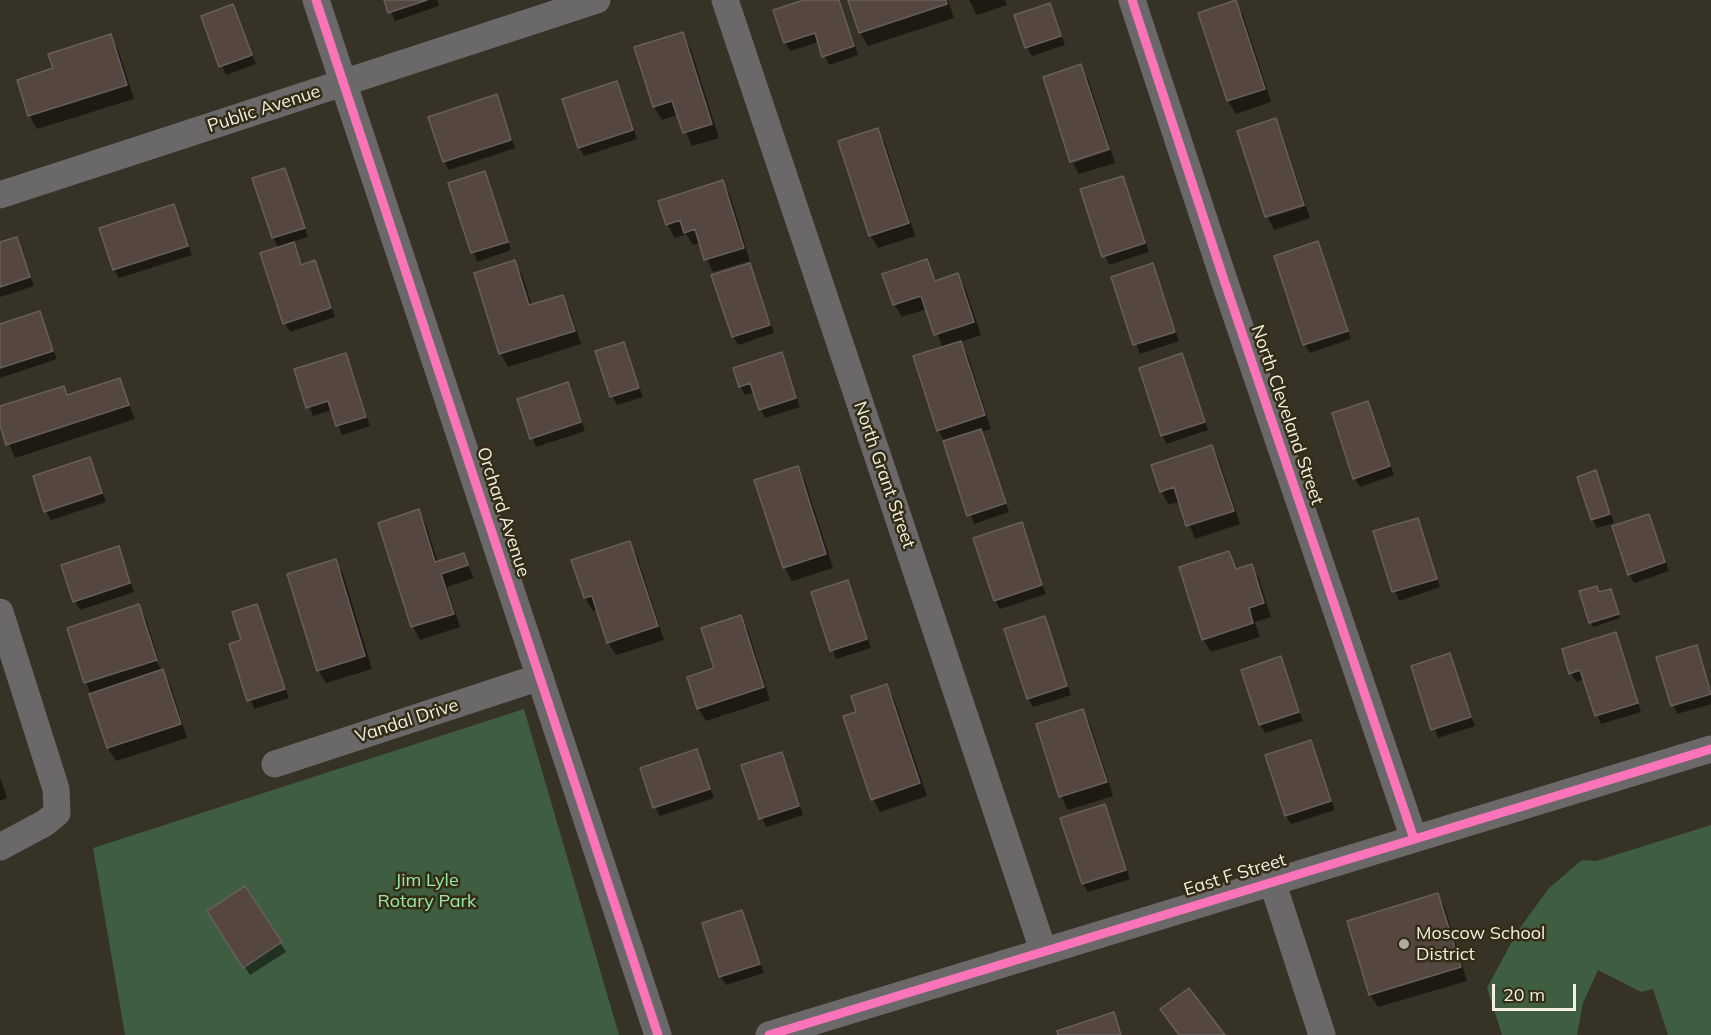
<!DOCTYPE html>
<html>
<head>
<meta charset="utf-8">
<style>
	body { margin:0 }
	#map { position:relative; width:1711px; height:1035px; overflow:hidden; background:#373226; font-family:Mulish,sans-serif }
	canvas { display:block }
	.scale { position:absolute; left:1492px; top:984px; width:84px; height:27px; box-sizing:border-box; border:3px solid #f2eee0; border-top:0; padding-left:8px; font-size:18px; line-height:21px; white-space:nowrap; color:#f2eee0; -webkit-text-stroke:4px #332c16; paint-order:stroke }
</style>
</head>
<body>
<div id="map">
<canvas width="1711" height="1035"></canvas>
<div class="scale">20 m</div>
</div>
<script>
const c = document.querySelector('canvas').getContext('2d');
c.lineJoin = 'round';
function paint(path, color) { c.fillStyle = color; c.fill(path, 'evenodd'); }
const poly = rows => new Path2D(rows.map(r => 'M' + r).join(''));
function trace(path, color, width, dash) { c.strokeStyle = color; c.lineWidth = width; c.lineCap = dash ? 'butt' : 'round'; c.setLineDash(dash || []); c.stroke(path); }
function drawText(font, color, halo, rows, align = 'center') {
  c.font = font + ' Mulish,sans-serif'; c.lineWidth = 5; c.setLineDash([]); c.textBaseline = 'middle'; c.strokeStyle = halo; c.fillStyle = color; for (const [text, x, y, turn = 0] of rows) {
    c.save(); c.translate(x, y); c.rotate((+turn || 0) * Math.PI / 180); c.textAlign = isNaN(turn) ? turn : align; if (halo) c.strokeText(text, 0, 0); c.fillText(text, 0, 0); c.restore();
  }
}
paint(poly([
	[524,709,619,1035,125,1035,93,848],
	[1711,825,1711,1035,1668,1035,1653,989,1641,992,1598,970,1583,1003,1577,1035,1502,1035,1487,988,1517,932,1549,888,1582,860,1596,861]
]), '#3e5d41');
paint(poly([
	[386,0,437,0,439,6,395,21],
	[809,0,840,0,858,55,829,65,819,42,790,51,785,42],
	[850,0,948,0,954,18,868,46,860,32],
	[969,0,1005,0,1007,5,977,15],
	[1236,2,1243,15,1271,102,1236,114,1228,101,1200,14],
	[1049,4,1065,45,1032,56,1027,47],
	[233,6,256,64,226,75,202,17],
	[682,33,690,47,719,138,692,146,678,115,662,120,654,107,636,48],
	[110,36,118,49,134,99,37,129,30,116,19,81,55,69],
	[1080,66,1088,79,1110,147,1072,160,1072,162,1045,78],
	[617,83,637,139,584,156,579,147],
	[496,96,515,148,449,170,444,161],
	[1275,120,1282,133,1305,203,1267,215,1267,218,1239,132],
	[878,130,885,143,910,221,871,233,871,236,840,142],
	[1111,150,1115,163,1079,174,1073,163],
	[284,169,308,237,292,242,302,266,314,262,319,271,335,317,290,332,285,323,279,248,273,238,254,179],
	[484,173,511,250,477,262,450,184],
	[1122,177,1149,252,1109,265,1082,190],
	[722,182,730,195,750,261,713,272,700,243,693,245,686,234,675,238,667,224],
	[173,205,192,255,119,278,114,269],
	[1306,206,1310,218,1274,230,1268,218],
	[911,223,915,236,878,248,871,236],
	[16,238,34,286,0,297,0,244],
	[1317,243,1351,339,1310,353,1305,344],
	[926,261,937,282,958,275,965,288,981,335,960,342,968,356,991,429,981,432,1009,512,974,524,945,442,938,430,943,348,927,309,902,317,894,304],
	[514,262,522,275,532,306,562,297,570,310,581,344,508,367,501,354,476,274],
	[749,264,774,333,738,345,733,336],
	[1152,265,1179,341,1140,354,1113,278],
	[39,313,57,359,0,378,0,325],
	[623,343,643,397,617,405,612,396],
	[346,354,370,426,342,435,332,410,313,416,296,370],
	[781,354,800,407,765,418,754,392,745,395,740,386],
	[1182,355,1208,430,1167,444,1162,435],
	[119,380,135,419,15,458,0,421,0,408,64,387,69,396],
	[568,384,585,431,536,447,519,400],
	[1368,403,1394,475,1360,487,1355,478],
	[1212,447,1219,460,1240,524,1195,539,1180,501,1169,505,1161,491],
	[90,459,106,502,51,520,46,511],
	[797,468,805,481,833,568,792,581,785,568,756,481],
	[1596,472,1614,523,1597,528,1592,519],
	[418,511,426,525,438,563,463,555,474,578,447,587,460,627,420,640,413,626],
	[1649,516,1669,571,1634,583,1629,574],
	[1417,520,1440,587,1399,601,1375,532],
	[1021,524,1046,594,1000,609,995,600],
	[629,543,637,556,664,640,616,655,608,642,598,609,593,611,585,598],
	[118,548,134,592,80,610,75,601],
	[1229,553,1238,570,1251,566,1259,579,1271,617,1255,622,1260,637,1211,652,1203,639],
	[335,561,343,574,372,669,326,683,318,670],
	[847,582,871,648,836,659,813,593],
	[1611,590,1620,618,1593,627,1581,592,1599,594],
	[138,606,146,619,159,661,154,653,152,654,170,684,187,738,116,761,108,748,69,629],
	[256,606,289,698,254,709,231,645,243,641],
	[740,617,748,630,770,700,706,721,698,708],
	[1044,618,1071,695,1033,707,1028,698],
	[1615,634,1641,712,1601,724,1585,679,1576,682,1571,673],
	[1696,647,1711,690,1711,704,1677,714,1658,658],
	[1450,655,1475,726,1438,738,1412,667],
	[1280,658,1303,721,1265,733,1260,724],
	[886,686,894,699,927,796,880,812,873,799],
	[1082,711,1090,724,1113,796,1068,810,1061,796],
	[1311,741,1335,810,1291,824,1286,816],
	[696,751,714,798,660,816,655,807],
	[781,753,803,815,766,827,743,766],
	[0,777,7,798,0,801],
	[1104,805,1130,879,1088,892,1083,884],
	[245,888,286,952,250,975,214,920],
	[1438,895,1445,908,1467,981,1378,1007,1370,994],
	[742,911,764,973,726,985,721,976]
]), '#0007');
const building = poly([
	[384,0,427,0,388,13,384,0],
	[804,0,839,0,854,46,822,57,815,33,784,43,773,10,804,0],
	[848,0,946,0,947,4,859,33,848,0],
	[1236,0,1265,89,1227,101,1198,13,1236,0],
	[1050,3,1061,36,1025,48,1014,15,1050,3],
	[233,4,252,55,219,67,201,16,233,4],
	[683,32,712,124,683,133,672,101,653,107,634,47,683,32],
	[111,34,127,85,28,116,17,80,53,68,48,54,111,34],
	[1081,64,1109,149,1070,162,1043,77,1081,64],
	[617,81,633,130,578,148,562,99,617,81],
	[497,94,511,140,443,162,428,117,497,94],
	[1276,118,1304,205,1265,217,1237,131,1276,118],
	[878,128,909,223,869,236,838,141,878,128],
	[285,168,305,228,272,238,252,178,285,168],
	[485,171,508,242,471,253,448,183,485,171],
	[1123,176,1145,243,1102,257,1080,189,1123,176],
	[723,180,744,248,704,260,695,229,684,233,680,220,666,225,658,201,723,180],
	[174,204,188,246,113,270,99,228,174,204],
	[17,237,30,277,0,287,0,242,17,237],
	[1318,241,1348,331,1303,345,1274,256,1318,241],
	[294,242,301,265,315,260,331,308,283,324,260,253,294,242],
	[927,259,935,281,958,273,974,322,934,335,921,296,893,305,882,274,927,259],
	[515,260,529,305,563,295,575,331,499,354,474,273,515,260],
	[750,263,770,325,732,337,711,275,750,263],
	[1153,263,1175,332,1133,345,1111,277,1153,263],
	[40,311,53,351,0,368,0,324,40,311],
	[961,341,985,415,937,431,913,356,961,341],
	[624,342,639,388,610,397,595,351,624,342],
	[782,352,796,398,759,410,750,383,739,387,733,368,782,352],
	[346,353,366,417,336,426,328,401,306,408,294,369,346,353],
	[1182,353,1205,422,1161,436,1139,368,1182,353],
	[120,378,129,405,6,445,0,425,0,406,64,386,67,395,120,378],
	[568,382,581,422,530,439,517,399,568,382],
	[1368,401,1390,466,1353,479,1332,413,1368,401],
	[981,429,1006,503,967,516,943,441,981,429],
	[1212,445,1234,511,1186,526,1174,487,1160,492,1151,465,1212,445],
	[90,457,102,493,44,512,33,476,90,457],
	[798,466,826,554,783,568,754,480,798,466],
	[1596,470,1610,514,1591,520,1577,477,1596,470],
	[419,509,435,562,464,553,468,565,441,574,454,614,411,627,378,523,419,509],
	[1649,514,1665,562,1628,575,1612,526,1649,514],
	[1418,518,1437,579,1392,592,1373,531,1418,518],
	[1022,522,1042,585,994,601,973,538,1022,522],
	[630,541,658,626,607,643,592,596,584,598,571,560,630,541],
	[119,546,130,583,73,602,61,565,119,546],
	[1229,551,1236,569,1252,564,1264,603,1249,608,1253,623,1202,640,1179,567,1229,551],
	[336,559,365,656,317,671,287,574,336,559],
	[848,580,867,639,830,651,811,592,848,580],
	[1597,586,1599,592,1611,589,1619,614,1589,623,1579,591,1597,586],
	[139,604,157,660,84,683,67,628,139,604],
	[257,604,285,689,247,701,229,644,241,640,232,612,257,604],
	[741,615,764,687,697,709,687,677,714,668,701,628,741,615],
	[1045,616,1067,686,1027,699,1004,629,1045,616],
	[1616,632,1638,703,1595,716,1580,670,1569,674,1562,649,1616,632],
	[1697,645,1711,694,1671,706,1656,657,1697,645],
	[1450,653,1471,717,1431,730,1411,666,1450,653],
	[1281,656,1299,712,1259,725,1241,670,1281,656],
	[163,669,181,724,107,748,89,694,163,669],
	[887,684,920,783,871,800,843,716,856,712,851,696,887,684],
	[1083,709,1107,782,1059,797,1036,724,1083,709],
	[1311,740,1331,801,1285,816,1265,755,1311,740],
	[697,749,710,789,653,808,640,768,697,749],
	[782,752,799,806,759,819,741,765,782,752],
	[1105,804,1126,870,1082,884,1060,818,1105,804],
	[245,886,282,942,243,968,207,911,245,886],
	[1438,893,1461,967,1369,995,1347,921,1438,893],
	[742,910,760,964,719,977,702,923,742,910],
	[1189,988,1225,1035,1179,1035,1160,1009,1189,988],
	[1114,1012,1121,1035,1058,1035,1057,1031,1114,1012]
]);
paint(building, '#554640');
trace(building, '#67605a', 1.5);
trace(poly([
	[316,0,658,1035],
	[725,0,1043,950],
	[1132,0,1224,280,1414,839],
	[0,195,597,0],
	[0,612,56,789,57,813,45,823,0,847],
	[275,764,540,677],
	[1272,881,1322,1035],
	[769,1035,1711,749]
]), '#6b686a', 27);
trace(poly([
	[316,0,658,1035],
	[1132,0,1224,280,1414,839],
	[769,1035,1711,749]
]), '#fb73b8', 9);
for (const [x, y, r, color] of [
	[1404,944,6,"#b1ac9f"]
]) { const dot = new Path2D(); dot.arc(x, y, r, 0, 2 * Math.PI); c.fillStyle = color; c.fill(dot); trace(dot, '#332c16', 2); }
drawText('18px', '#f2eee0', '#332c16', [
	["Public Avenue",264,109,-18],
	["North Cleveland Street",1287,415,71],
	["North Grant Street",884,475,71],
	["Orchard Avenue",503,512,72],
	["Vandal Drive",407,721,-18],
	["East F Street",1235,875,-17]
]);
drawText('18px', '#99e9a6', '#332c16', [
	["Jim Lyle",427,881],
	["Rotary Park",427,902]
]);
drawText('18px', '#f2eee0', '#332c16', [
	["Moscow School",1416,934],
	["District",1416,955]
], 'left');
</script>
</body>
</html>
